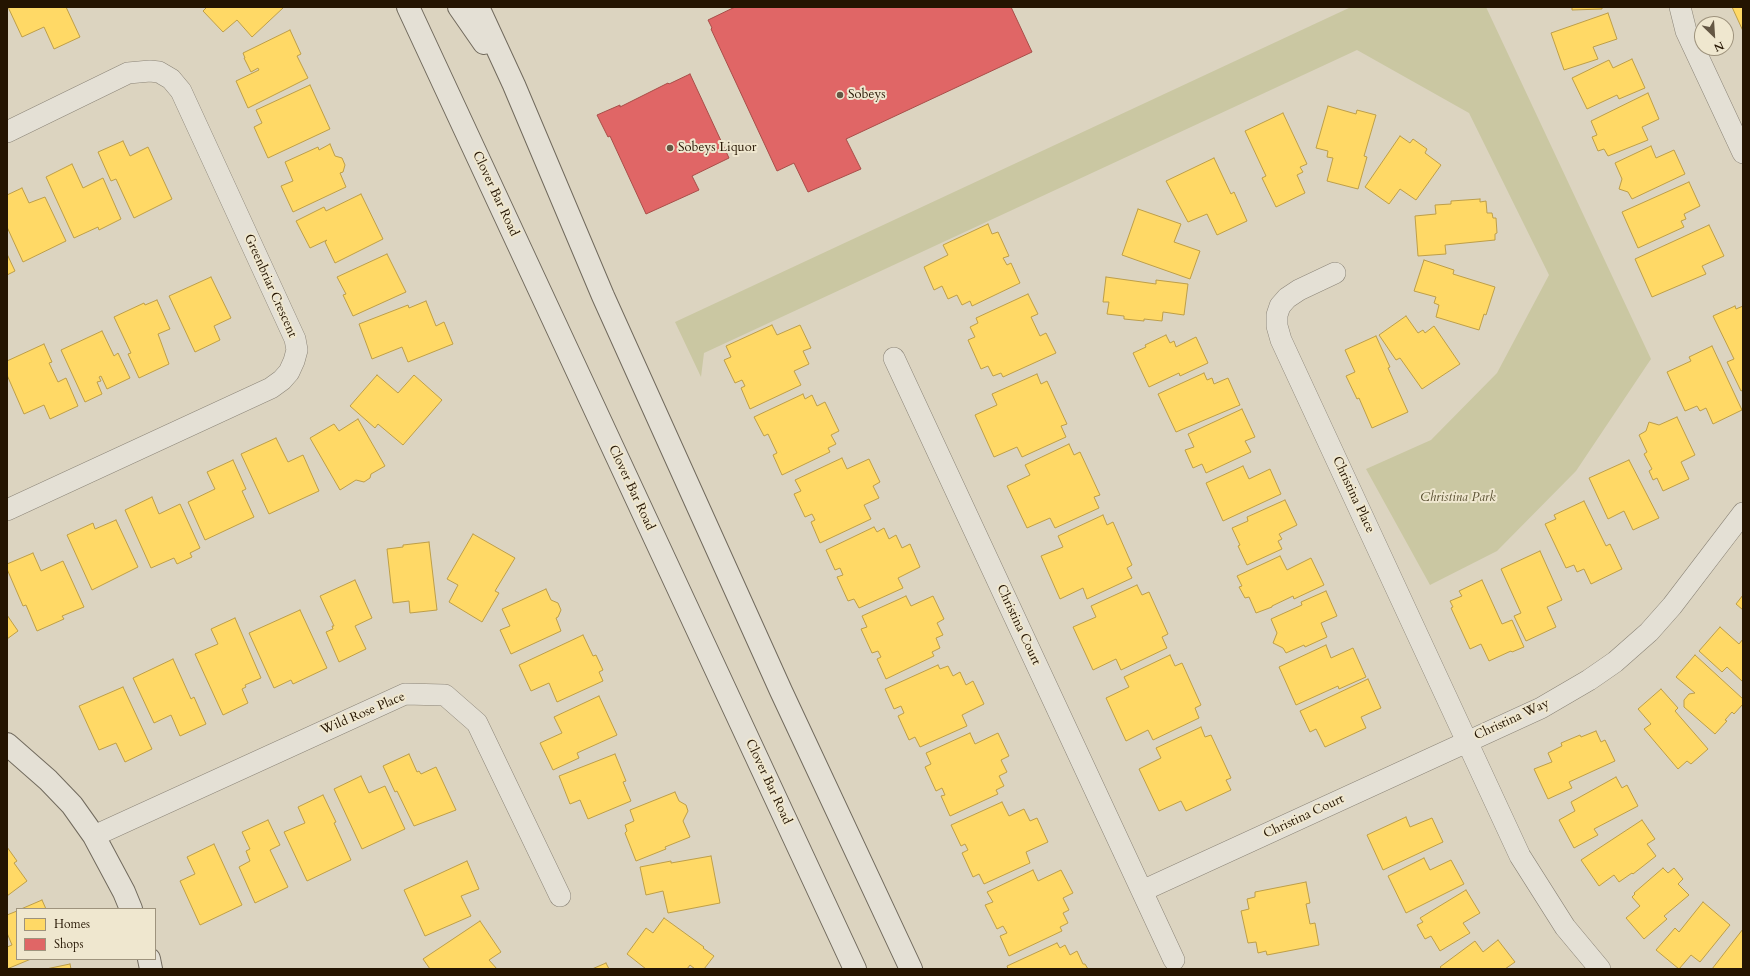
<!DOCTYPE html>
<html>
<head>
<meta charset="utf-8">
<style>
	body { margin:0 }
	#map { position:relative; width:1750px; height:976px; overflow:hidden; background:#dcd4c0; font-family:Cardo,serif }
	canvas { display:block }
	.frame { position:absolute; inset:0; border:8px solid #241401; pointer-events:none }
	.legend { position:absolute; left:16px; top:908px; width:140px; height:52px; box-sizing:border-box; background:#efe7cf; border:1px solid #9e937d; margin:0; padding:5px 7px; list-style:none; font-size:12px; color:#241401 }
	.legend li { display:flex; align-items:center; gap:8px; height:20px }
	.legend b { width:20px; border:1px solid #9e937d }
	.north { position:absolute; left:1694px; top:16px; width:40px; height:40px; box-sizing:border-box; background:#efe7cf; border:1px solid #9e937d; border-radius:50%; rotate:155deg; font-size:11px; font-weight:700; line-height:16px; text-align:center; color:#241401 }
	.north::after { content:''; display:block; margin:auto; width:14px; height:18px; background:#645744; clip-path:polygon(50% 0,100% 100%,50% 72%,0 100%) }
</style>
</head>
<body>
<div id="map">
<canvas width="1750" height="976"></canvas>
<div class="frame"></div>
<ul class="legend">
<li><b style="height:11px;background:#ffd966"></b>Homes</li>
<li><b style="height:11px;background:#e06666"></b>Shops</li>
</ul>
<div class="north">N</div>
</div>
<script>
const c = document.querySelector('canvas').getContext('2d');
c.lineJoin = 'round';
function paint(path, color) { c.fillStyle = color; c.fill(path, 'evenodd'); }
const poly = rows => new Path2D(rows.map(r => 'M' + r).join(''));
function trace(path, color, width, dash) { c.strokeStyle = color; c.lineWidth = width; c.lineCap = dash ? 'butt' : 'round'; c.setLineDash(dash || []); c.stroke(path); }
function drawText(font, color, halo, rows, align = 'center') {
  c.font = font + ' Cardo,serif'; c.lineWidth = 4; c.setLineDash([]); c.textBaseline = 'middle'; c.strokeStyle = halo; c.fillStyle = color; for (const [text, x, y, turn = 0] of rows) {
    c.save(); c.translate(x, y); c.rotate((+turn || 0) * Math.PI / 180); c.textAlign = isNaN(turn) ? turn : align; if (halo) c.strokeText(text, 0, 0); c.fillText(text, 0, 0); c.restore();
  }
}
paint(poly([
	[1351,7,1486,7,1651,359,1576,471,1497,551,1430,585,1366,469,1431,440,1497,373,1549,275,1469,113,1357,50,704,353,701,377,675,322]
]), '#cac7a2');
const homes = poly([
	[8,7,66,7,80,37,54,49,44,27,22,37,8,7],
	[207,7,284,7,252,37,237,20,223,32,203,11,207,7],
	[1572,7,1602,7,1602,9,1572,10,1572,7],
	[1732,7,1743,7,1743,31,1732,7],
	[1608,13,1617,39,1593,47,1598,59,1564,70,1551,33,1608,13],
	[290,30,301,54,297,56,308,78,248,108,236,81,259,70,258,68,251,72,244,58,245,58,243,53,290,30],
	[1632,59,1645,88,1619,99,1617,95,1587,109,1572,78,1609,60,1613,68,1632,59],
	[310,85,330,129,268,158,254,127,262,123,256,110,310,85],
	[1648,93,1659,119,1642,127,1648,140,1608,156,1604,149,1598,151,1592,137,1597,135,1591,121,1648,93],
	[1328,106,1356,114,1357,110,1376,115,1364,156,1367,157,1358,189,1327,181,1333,158,1327,157,1328,151,1316,148,1328,106],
	[1283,113,1307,164,1300,167,1303,172,1297,175,1305,193,1276,207,1262,178,1266,176,1245,131,1283,113],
	[1400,136,1410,143,1413,139,1427,149,1425,153,1441,165,1416,200,1400,189,1389,204,1365,187,1400,136],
	[123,141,130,156,148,147,172,199,134,218,116,179,111,181,98,152,123,141],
	[330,144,335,156,342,158,345,165,343,172,340,173,346,187,293,212,281,186,293,181,285,162,318,147,319,150,330,144],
	[1651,146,1656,158,1674,150,1685,174,1632,199,1628,192,1619,189,1622,179,1615,163,1651,146],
	[1214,158,1231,194,1234,192,1247,221,1217,235,1207,214,1188,222,1166,181,1214,158],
	[72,164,83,188,103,178,121,219,99,230,98,227,74,238,46,177,72,164],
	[1689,182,1700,206,1684,214,1686,219,1681,221,1684,227,1638,248,1622,212,1689,182],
	[22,188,29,203,45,197,66,241,23,262,7,227,7,195,22,188],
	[361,194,383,239,335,263,325,242,327,240,310,248,296,221,324,207,326,211,361,194],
	[1480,199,1480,202,1486,201,1487,213,1492,213,1493,218,1496,218,1497,233,1495,234,1495,240,1445,245,1446,254,1418,256,1415,216,1436,214,1435,205,1451,204,1451,201,1480,199],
	[1138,209,1181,224,1174,242,1200,251,1190,279,1122,255,1138,209],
	[988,224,992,234,998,232,1009,256,1003,258,1007,265,1011,263,1020,283,972,306,970,301,962,305,957,295,948,299,942,286,934,290,924,267,948,255,943,245,988,224],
	[1709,225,1724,256,1702,266,1706,274,1652,297,1635,259,1709,225],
	[7,254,15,271,7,275,7,254],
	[387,254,406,292,353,316,343,295,346,294,337,277,387,254],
	[1424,260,1454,270,1453,274,1495,287,1486,315,1484,314,1479,330,1436,317,1439,305,1434,303,1436,297,1414,291,1424,260],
	[211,277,231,318,214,326,220,340,195,352,169,296,211,277],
	[1106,277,1156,284,1156,280,1188,284,1184,315,1163,312,1162,321,1144,319,1144,321,1124,319,1124,316,1107,314,1109,302,1103,302,1106,277],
	[1028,294,1038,314,1031,317,1040,336,1046,333,1056,353,1003,377,1001,373,993,376,988,366,981,369,968,340,975,337,970,327,978,323,976,318,1028,294],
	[157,300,170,329,158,334,169,364,139,378,128,354,131,353,114,317,144,303,145,305,157,300],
	[426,301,436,326,444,322,453,344,408,362,402,347,372,359,359,324,408,305,409,308,426,301],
	[1735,306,1736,309,1743,306,1743,390,1741,391,1727,362,1734,359,1713,316,1735,306],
	[1406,316,1418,333,1423,330,1425,333,1434,326,1460,364,1422,389,1400,358,1396,360,1379,335,1406,316],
	[772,325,777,335,800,325,811,348,803,351,809,364,794,371,801,385,750,409,741,388,745,386,742,380,735,383,724,360,731,357,726,346,772,325],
	[102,331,114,356,118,353,130,378,107,389,101,376,99,377,101,381,97,382,102,394,85,402,61,350,102,331],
	[1166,335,1170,343,1174,341,1176,347,1196,337,1208,363,1180,376,1179,373,1149,387,1133,353,1146,347,1145,345,1166,335],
	[1376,336,1390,367,1388,368,1408,412,1372,428,1359,398,1357,399,1346,376,1355,372,1345,350,1376,336],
	[44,344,52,362,49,363,58,382,66,378,78,406,50,419,44,405,24,414,7,375,7,361,44,344],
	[1712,346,1742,410,1713,424,1706,408,1700,411,1697,406,1685,411,1667,372,1691,361,1689,357,1712,346],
	[1204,373,1207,380,1212,378,1214,384,1228,378,1240,405,1176,432,1158,394,1204,373],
	[1037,374,1041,384,1047,381,1067,424,1061,426,1066,437,1022,457,1017,447,994,457,975,415,997,405,992,394,1037,374],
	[377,375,398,393,414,375,442,400,403,445,378,424,375,428,350,406,377,375],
	[803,394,805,399,812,395,817,406,825,402,839,431,831,435,836,444,828,448,830,452,782,475,773,455,777,453,768,434,764,436,754,417,803,394],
	[1242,409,1255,437,1245,441,1251,452,1206,473,1202,464,1193,468,1185,450,1194,447,1188,434,1242,409],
	[1677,417,1695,455,1681,462,1689,479,1663,491,1657,478,1653,480,1649,471,1652,469,1644,454,1647,452,1639,435,1646,431,1649,422,1659,425,1677,417],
	[358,419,385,466,371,474,370,478,364,482,356,480,340,490,310,438,334,424,339,431,358,419],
	[276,438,288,462,303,455,319,491,269,514,241,454,276,438],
	[1069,444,1074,455,1080,452,1100,495,1094,497,1099,508,1055,528,1050,518,1027,528,1007,486,1030,475,1025,465,1069,444],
	[842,458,847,469,869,459,880,482,873,486,879,498,864,505,871,519,820,543,811,522,815,520,812,514,805,517,794,494,801,491,795,480,842,458],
	[233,460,246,489,242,491,254,517,205,540,188,502,215,489,207,472,233,460],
	[1629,460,1659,518,1633,530,1624,511,1608,519,1589,478,1629,460],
	[1243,466,1249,479,1270,469,1281,494,1223,521,1206,483,1243,466],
	[152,497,159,514,180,504,200,548,190,553,192,557,177,564,174,558,151,568,125,510,152,497],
	[1285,500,1297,525,1279,534,1282,539,1278,541,1282,549,1247,565,1238,546,1240,545,1232,528,1248,521,1247,517,1285,500],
	[1584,501,1606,546,1610,544,1622,569,1591,584,1584,569,1577,572,1574,565,1566,568,1545,524,1556,519,1554,515,1584,501],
	[1103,515,1107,525,1113,522,1132,565,1127,568,1132,578,1087,599,1083,588,1060,599,1041,556,1063,547,1058,536,1103,515],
	[116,520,138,567,92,590,67,535,93,523,95,529,116,520],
	[874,527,877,532,884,528,889,539,896,535,902,548,910,544,920,567,898,578,903,588,859,608,854,599,848,601,837,577,843,575,840,568,835,570,826,550,874,527],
	[473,534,515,558,495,591,499,593,482,622,449,602,458,585,447,579,473,534],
	[429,542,437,610,410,613,409,601,393,603,387,549,403,547,403,545,429,542],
	[1540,551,1562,600,1547,607,1556,627,1526,641,1514,616,1521,613,1501,569,1540,551],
	[33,553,41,571,63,561,84,607,62,616,64,619,37,631,26,605,23,606,7,569,7,564,33,553],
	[1280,556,1287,570,1311,558,1324,585,1294,599,1293,596,1272,606,1272,607,1256,613,1249,597,1245,598,1239,587,1242,586,1237,576,1280,556],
	[355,580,372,618,355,626,366,649,339,662,326,632,333,629,332,626,334,626,320,596,355,580],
	[1482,580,1502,624,1512,620,1524,647,1512,652,1511,651,1489,661,1481,644,1470,649,1451,608,1453,607,1450,601,1462,596,1459,591,1482,580],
	[1137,585,1142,595,1149,592,1168,634,1162,637,1167,648,1121,670,1116,659,1093,670,1073,627,1096,617,1091,606,1137,585],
	[546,589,551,600,558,603,561,610,558,617,556,618,561,631,511,654,500,630,510,626,502,609,546,589],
	[1326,591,1337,616,1321,623,1327,637,1305,647,1304,645,1286,653,1283,648,1273,643,1277,633,1271,619,1302,605,1301,602,1326,591],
	[1743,595,1743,610,1736,604,1743,595],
	[906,596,911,606,933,596,944,619,937,623,943,635,936,638,940,648,932,652,934,656,886,679,877,659,881,657,878,651,872,653,861,629,867,627,862,616,906,596],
	[300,610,327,668,293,684,291,680,274,688,249,633,300,610],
	[7,615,18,631,7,639,7,615],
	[235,618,261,678,245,685,246,687,242,689,248,703,223,715,195,654,218,644,211,629,235,618],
	[1720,627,1739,644,1743,639,1743,682,1727,667,1722,672,1699,651,1720,627],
	[583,635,593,656,596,655,603,670,599,672,603,681,557,702,549,683,531,691,519,665,583,635],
	[1326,645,1331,658,1353,648,1366,677,1339,689,1338,686,1296,705,1279,667,1326,645],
	[1170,655,1175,666,1182,663,1201,705,1195,708,1199,718,1153,740,1148,730,1126,741,1106,698,1129,687,1124,677,1170,655],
	[1695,655,1743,699,1743,704,1734,714,1732,712,1725,720,1727,721,1715,734,1684,707,1684,700,1689,694,1695,693,1676,677,1695,655],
	[173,659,191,699,194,697,206,724,180,736,171,715,154,723,133,678,173,659],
	[938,665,940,669,948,666,953,676,960,672,966,685,973,681,984,704,962,715,967,726,920,747,915,737,909,740,898,716,904,713,901,706,894,709,885,689,938,665],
	[1368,679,1381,708,1361,717,1366,728,1325,747,1316,729,1310,732,1300,711,1368,679],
	[123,687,152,749,125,762,116,743,99,750,79,706,123,687],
	[1661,689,1678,708,1675,711,1708,749,1691,764,1687,761,1678,769,1644,729,1651,724,1638,709,1661,689],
	[599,696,617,735,577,753,579,758,553,770,540,743,562,733,554,717,599,696],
	[1201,727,1205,737,1211,735,1231,778,1226,780,1231,790,1186,811,1181,801,1159,811,1139,769,1161,758,1156,748,1201,727],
	[1596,731,1601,742,1605,740,1615,761,1569,782,1572,788,1548,799,1534,769,1552,762,1548,753,1562,746,1561,743,1580,735,1581,737,1596,731],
	[970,733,975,744,998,733,1009,756,1001,760,1007,772,999,776,1004,786,996,790,998,794,950,816,941,796,945,795,942,788,936,791,925,767,931,764,926,753,970,733],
	[409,754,417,772,419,771,421,774,436,767,456,810,414,826,397,791,395,792,383,766,409,754],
	[615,754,626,781,623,782,631,801,588,819,580,800,570,804,559,776,615,754],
	[361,776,369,793,385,786,405,829,362,849,334,789,361,776],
	[1616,777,1622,788,1627,785,1638,806,1594,829,1598,835,1574,848,1559,820,1575,811,1571,802,1616,777],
	[675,792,679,801,686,805,688,811,683,821,690,837,665,847,666,849,636,861,625,833,627,831,625,825,634,821,630,810,675,792],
	[323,795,336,822,334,823,351,860,307,881,284,832,305,823,298,807,323,795],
	[1002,802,1009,816,1024,809,1030,821,1037,818,1048,842,1026,852,1030,863,984,884,979,874,973,877,962,853,968,850,965,844,961,846,951,825,1002,802],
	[1406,817,1410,827,1432,818,1443,842,1383,870,1367,835,1406,817],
	[268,820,280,845,270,850,288,887,255,903,239,867,250,861,246,851,250,849,242,832,268,820],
	[1642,820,1655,839,1647,844,1656,856,1633,874,1632,873,1619,882,1614,875,1599,886,1581,860,1642,820],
	[214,844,242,905,200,925,180,881,195,874,187,857,214,844],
	[7,847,17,861,14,863,27,881,7,896,7,847],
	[711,856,720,903,668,913,663,891,646,895,640,867,671,861,671,863,711,856],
	[1424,858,1430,870,1451,860,1464,884,1406,913,1388,876,1424,858],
	[467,861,479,889,461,896,471,916,425,936,404,890,467,861],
	[1663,868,1668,873,1674,868,1683,879,1678,884,1689,895,1664,916,1667,919,1644,939,1626,918,1640,906,1632,897,1635,894,1634,893,1663,868],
	[1033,870,1038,881,1061,870,1073,893,1063,898,1069,910,1063,913,1068,923,1060,927,1062,931,1009,956,1000,936,1007,933,1003,926,997,929,985,905,993,902,987,892,1033,870],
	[1306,882,1310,903,1306,904,1310,924,1315,923,1319,945,1267,955,1266,951,1258,953,1256,942,1248,943,1241,911,1249,909,1247,899,1255,897,1255,892,1306,882],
	[1466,890,1480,913,1463,923,1470,933,1440,951,1431,936,1425,939,1417,925,1423,922,1420,918,1466,890],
	[42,900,46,909,21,909,42,900],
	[1703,902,1730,925,1700,962,1691,955,1679,969,1656,950,1675,928,1679,932,1703,902],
	[17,911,17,959,31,959,7,969,7,947,12,945,7,933,7,915,17,911],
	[664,918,704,947,703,948,714,956,704,969,695,969,690,965,687,969,646,969,627,954,646,928,653,933,664,918],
	[480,921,501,952,489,960,497,969,430,969,423,959,480,921],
	[1743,929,1743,969,1712,969,1743,929],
	[1498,940,1515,962,1505,969,1442,969,1440,967,1475,941,1483,952,1498,940],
	[1057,943,1060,948,1065,945,1070,955,1077,951,1083,964,1085,964,1088,969,1008,969,1007,966,1057,943],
	[606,963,609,969,592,969,606,963],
	[70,964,71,969,46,969,70,964]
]);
paint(homes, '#ffd966');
trace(homes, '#bd9e48', 1);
const shops = poly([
	[735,7,1011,7,1032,52,846,139,861,169,808,192,794,163,777,171,711,29,712,28,708,20,735,7],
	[690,74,729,158,692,176,699,190,646,214,610,136,608,137,597,115,620,105,620,107,668,83,669,84,690,74]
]);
paint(shops, '#e06666');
trace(shops, '#a84d48', 1);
const street = poly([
	[1680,7,1686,31,1743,153],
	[7,132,128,73,150,71,159,72,171,79,181,91,295,339,297,350,294,361,289,372,282,380,271,388,7,510],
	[1335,273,1299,290,1287,298,1280,306,1277,315,1277,326,1281,340,1520,856,1565,927,1600,969],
	[894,358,1174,960],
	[94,836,405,694,445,695,477,723,560,896],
	[1142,891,1541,708,1589,680,1615,662,1649,632,1672,606,1743,513]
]);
const secondary = poly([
	[408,7,855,969],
	[459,7,484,43],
	[478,7,514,85,603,296,781,691,911,969],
	[7,744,48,780,72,805,94,836,124,892,131,909],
	[149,959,151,969]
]);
trace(street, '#8b8477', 22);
trace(secondary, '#716a5d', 24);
trace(street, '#e4e0d5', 21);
trace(secondary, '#e4e0d5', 22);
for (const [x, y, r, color] of [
	[840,95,4,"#645744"],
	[670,148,4,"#645744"]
]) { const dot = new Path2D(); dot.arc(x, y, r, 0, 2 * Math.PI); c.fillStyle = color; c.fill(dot); trace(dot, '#efe7cf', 1.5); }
drawText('13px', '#241401', '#efe7cf', [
	["Sobeys",848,95],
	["Sobeys Liquor",678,148]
], 'left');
drawText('13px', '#241401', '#efe7cf', [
	["Clover Bar Road",495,194,65],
	["Greenbriar Crescent",270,286,66],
	["Clover Bar Road",631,488,65],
	["Christina Place",1353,495,65],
	["Christina Court",1018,625,65],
	["Wild Rose Place",363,714,-23],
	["Christina Way",1512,720,-25],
	["Clover Bar Road",768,782,65],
	["Christina Court",1304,817,-25]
]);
drawText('italic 13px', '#594f31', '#efe7cf', [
	["Christina Park",1458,498]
]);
</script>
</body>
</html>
